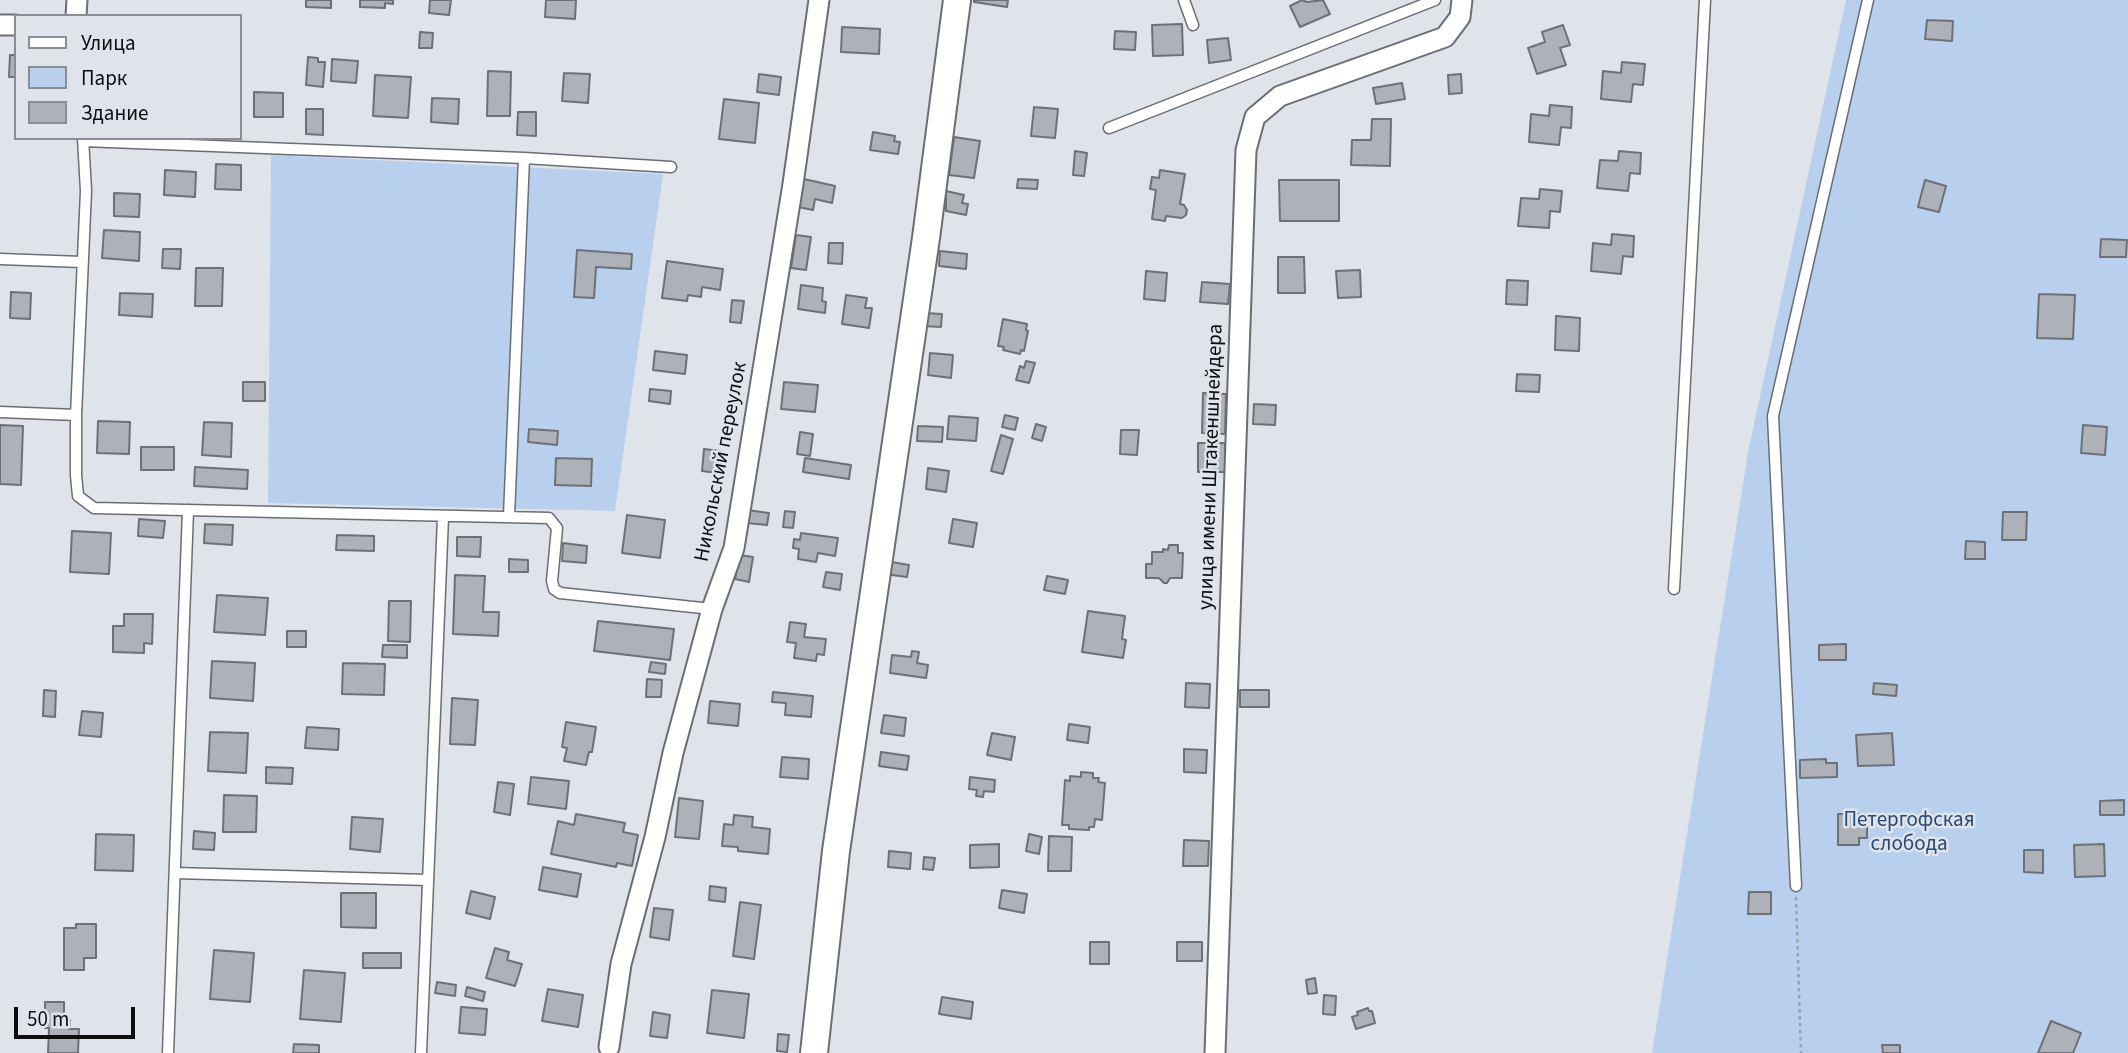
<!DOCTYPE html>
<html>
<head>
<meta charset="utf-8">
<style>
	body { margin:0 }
	#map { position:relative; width:2128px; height:1053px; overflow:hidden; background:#dfe4eb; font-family:"Source Sans 3",sans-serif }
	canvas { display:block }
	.legend { position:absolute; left:14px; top:14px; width:228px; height:126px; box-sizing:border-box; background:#dfe4eb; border:2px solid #8a8e93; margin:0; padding:9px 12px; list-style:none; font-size:21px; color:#0b0d0f }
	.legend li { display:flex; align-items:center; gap:14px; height:35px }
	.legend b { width:35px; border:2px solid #8a8e93 }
	.scale { position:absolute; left:14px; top:1007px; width:121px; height:32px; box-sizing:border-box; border:4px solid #0b0d0f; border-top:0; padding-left:9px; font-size:21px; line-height:24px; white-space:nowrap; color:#0b0d0f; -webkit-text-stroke:5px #dfe4eb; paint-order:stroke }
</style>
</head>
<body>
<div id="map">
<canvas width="2128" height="1053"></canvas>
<ul class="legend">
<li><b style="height:9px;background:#fff"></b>Улица</li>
<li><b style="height:19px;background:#b8cfed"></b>Парк</li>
<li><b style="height:19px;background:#adb1b8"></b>Здание</li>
</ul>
<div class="scale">50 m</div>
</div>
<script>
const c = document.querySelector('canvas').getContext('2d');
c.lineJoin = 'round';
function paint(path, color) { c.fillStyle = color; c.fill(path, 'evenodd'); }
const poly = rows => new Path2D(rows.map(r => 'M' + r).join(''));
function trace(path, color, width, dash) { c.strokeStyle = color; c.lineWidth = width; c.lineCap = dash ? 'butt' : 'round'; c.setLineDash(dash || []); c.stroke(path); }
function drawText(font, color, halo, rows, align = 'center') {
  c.font = font + ' "Source Sans 3",sans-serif'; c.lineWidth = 5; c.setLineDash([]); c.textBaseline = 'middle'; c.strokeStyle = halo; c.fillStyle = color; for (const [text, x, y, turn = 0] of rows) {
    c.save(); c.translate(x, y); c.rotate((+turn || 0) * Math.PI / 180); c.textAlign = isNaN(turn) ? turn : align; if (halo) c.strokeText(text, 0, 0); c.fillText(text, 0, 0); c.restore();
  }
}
paint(poly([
	[1846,0,2128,0,2128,1053,1652,1053,1749,447],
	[271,155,663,174,615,511,268,503]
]), '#b8cfed');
const building = poly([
	[306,0,331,0,331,8,306,7,306,0],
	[360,0,393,0,393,4,385,3,385,8,360,7,360,0],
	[430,0,451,0,449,15,429,13,430,0],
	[546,0,576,0,575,19,545,17,546,0],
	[974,0,1008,0,1007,7,974,2,974,0],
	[1302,0,1307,2,1323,0,1330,14,1300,27,1290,6,1302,0],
	[1927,20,1953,21,1952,41,1925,39,1927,20],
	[1182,24,1183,55,1153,56,1152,25,1182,24],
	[1563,25,1570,45,1560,48,1566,65,1537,74,1528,48,1545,42,1542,32,1563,25],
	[842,27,880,29,879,54,841,52,842,27],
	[1115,31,1136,32,1135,50,1114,49,1115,31],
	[420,32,433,33,432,48,419,48,420,32],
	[1228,38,1231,60,1209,63,1207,40,1228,38],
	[10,55,16,55,16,77,9,77,10,55],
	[308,57,318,58,318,62,325,62,323,87,306,85,308,57],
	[332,59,358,61,356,83,331,81,332,59],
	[1622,62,1645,64,1643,85,1633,84,1631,102,1601,99,1603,71,1621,73,1622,62],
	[488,71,511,72,510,116,487,116,488,71],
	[564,73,590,74,588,103,562,101,564,73],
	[759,74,781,77,779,95,757,92,759,74],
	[1461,74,1462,93,1449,94,1448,75,1461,74],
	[375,75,411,77,408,118,373,116,375,75],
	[1402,83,1405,99,1376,104,1373,88,1402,83],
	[254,92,283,93,283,117,254,117,254,92],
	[432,98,459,99,458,124,431,122,432,98],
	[724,99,759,103,755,143,719,139,724,99],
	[1550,105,1572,107,1571,128,1561,127,1559,145,1529,142,1531,114,1549,116,1550,105],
	[1034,107,1058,109,1055,138,1031,136,1034,107],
	[306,109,323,109,323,135,306,134,306,109],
	[518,112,536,112,536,136,517,135,518,112],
	[1372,119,1391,119,1390,166,1351,165,1352,140,1371,140,1372,119],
	[873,132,895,136,894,141,900,142,898,154,870,150,873,132],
	[954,137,980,141,974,178,949,175,954,137],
	[1075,151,1087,153,1084,176,1073,175,1075,151],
	[1619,151,1641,153,1640,174,1630,173,1628,191,1597,188,1600,160,1618,161,1619,151],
	[216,164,241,165,241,190,215,189,216,164],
	[165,170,196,172,195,197,164,195,165,170],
	[1160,170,1185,174,1180,204,1184,205,1187,210,1186,215,1182,218,1166,216,1165,221,1152,219,1156,190,1150,189,1152,177,1159,178,1160,170],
	[804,179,835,186,832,203,815,199,813,210,798,207,804,179],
	[1018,179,1038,180,1037,189,1017,188,1018,179],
	[1279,180,1339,180,1339,221,1280,221,1279,180],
	[1925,180,1946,186,1939,212,1918,207,1925,180],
	[1540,189,1562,191,1560,212,1550,211,1549,228,1518,226,1521,198,1539,199,1540,189],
	[946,191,964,195,962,203,968,204,966,215,946,211,946,191],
	[114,193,140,194,139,217,114,216,114,193],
	[104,230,140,232,139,261,102,258,104,230],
	[1612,234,1634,236,1633,257,1623,256,1621,274,1591,271,1593,243,1611,245,1612,234],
	[796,235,811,237,806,270,791,268,796,235],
	[2101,239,2127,240,2126,257,2100,257,2101,239],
	[829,243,843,243,842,264,828,263,829,243],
	[163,249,181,249,180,269,162,268,163,249],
	[577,250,632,254,631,269,596,267,594,298,574,297,577,250],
	[940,251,967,254,966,269,939,266,940,251],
	[1278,257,1304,257,1305,293,1278,293,1278,257],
	[667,261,723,269,720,290,702,287,701,297,688,295,687,301,662,298,667,261],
	[196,268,223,268,222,306,195,306,196,268],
	[1360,270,1361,297,1338,298,1336,271,1360,270],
	[1146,271,1167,273,1165,301,1144,299,1146,271],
	[1507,280,1528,281,1527,305,1506,304,1507,280],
	[1202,282,1230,284,1228,304,1200,302,1202,282],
	[801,285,823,288,822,301,826,302,825,313,798,309,801,285],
	[11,292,31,293,30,319,10,318,11,292],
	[120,293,153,294,152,317,119,315,120,293],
	[2039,294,2075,295,2073,339,2037,338,2039,294],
	[846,295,867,298,865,308,872,308,869,328,842,324,846,295],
	[732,300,744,301,741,323,730,322,732,300],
	[924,313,942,314,941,327,923,326,924,313],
	[1556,316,1580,318,1579,351,1555,350,1556,316],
	[1003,319,1027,324,1026,330,1028,331,1024,351,1021,350,1020,354,1003,350,1004,347,998,346,1003,319],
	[655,351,687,355,685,374,653,370,655,351],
	[930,353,953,355,951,378,928,375,930,353],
	[1026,361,1035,363,1029,383,1016,380,1020,366,1024,368,1026,361],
	[1517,374,1540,375,1539,392,1516,391,1517,374],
	[243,382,265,382,265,401,243,401,243,382],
	[784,382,818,385,815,412,781,409,784,382],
	[650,389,671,391,670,404,649,401,650,389],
	[1203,393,1226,394,1225,434,1202,433,1203,393],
	[1254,404,1276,405,1275,425,1253,424,1254,404],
	[1005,415,1018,418,1015,430,1002,427,1005,415],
	[949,416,978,418,976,441,947,439,949,416],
	[98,421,130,422,129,454,97,453,98,421],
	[204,422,232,423,231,457,202,455,204,422],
	[1036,424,1046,427,1042,441,1032,438,1036,424],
	[0,425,23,426,21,485,0,484,0,425],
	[2083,425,2107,427,2105,455,2081,453,2083,425],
	[918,426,943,427,942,442,917,441,918,426],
	[529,429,558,431,557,445,528,442,529,429],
	[1121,430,1139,430,1137,455,1120,454,1121,430],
	[800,432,813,434,810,456,797,454,800,432],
	[1001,435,1013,439,1003,474,991,471,1001,435],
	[1198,443,1225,443,1225,472,1198,472,1198,443],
	[141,447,174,447,174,470,141,470,141,447],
	[704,449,720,451,718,473,702,471,704,449],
	[556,458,592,459,591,486,555,485,556,458],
	[805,458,851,465,849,479,803,472,805,458],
	[195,467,248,470,247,489,194,486,195,467],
	[928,468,949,471,946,492,926,489,928,468],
	[747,510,769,513,767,525,746,523,747,510],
	[785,511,795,512,793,528,783,527,785,511],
	[2003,512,2027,512,2026,540,2002,540,2003,512],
	[627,515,665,520,660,558,622,553,627,515],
	[139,519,165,521,163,538,138,536,139,519],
	[953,519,977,523,973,547,949,543,953,519],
	[205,524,233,525,232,545,204,543,205,524],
	[72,531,111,533,109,574,70,572,72,531],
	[801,533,838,538,835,556,818,553,816,562,798,559,799,549,793,548,794,539,800,540,801,533],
	[337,535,374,536,374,551,336,550,337,535],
	[457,537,481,537,480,557,457,556,457,537],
	[1966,541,1985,542,1985,559,1965,559,1966,541],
	[563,543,587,546,586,563,562,561,563,543],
	[1169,545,1178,545,1178,553,1183,553,1182,578,1170,578,1167,583,1164,583,1159,578,1146,578,1146,564,1152,564,1152,552,1163,552,1163,549,1168,550,1169,545],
	[740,555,753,557,749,582,735,579,740,555],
	[509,559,528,560,528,572,509,572,509,559],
	[886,561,909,565,907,577,884,574,886,561],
	[826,572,842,574,840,590,823,587,826,572],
	[455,575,485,576,483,612,499,612,498,636,453,634,455,575],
	[1047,576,1068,580,1065,594,1044,590,1047,576],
	[217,595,268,598,265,635,214,632,217,595],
	[389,601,411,601,410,642,388,641,389,601],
	[1088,611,1125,616,1122,639,1126,640,1123,658,1082,652,1088,611],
	[124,614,153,614,152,644,144,643,144,653,113,652,113,626,124,626,124,614],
	[598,621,674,629,670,660,594,651,598,621],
	[790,622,806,624,804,637,826,639,824,655,817,654,816,661,794,658,796,643,787,642,790,622],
	[287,631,306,631,306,647,287,647,287,631],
	[1846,644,1846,660,1819,660,1819,645,1846,644],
	[383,645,407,645,407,658,382,657,383,645],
	[912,651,919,652,917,663,928,665,926,678,890,673,892,655,911,657,912,651],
	[212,661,255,663,253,701,210,698,212,661],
	[651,662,666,664,665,674,649,672,651,662],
	[343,663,385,664,384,695,342,694,343,663],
	[647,679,662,680,661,697,646,697,647,679],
	[1186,683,1210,684,1209,708,1185,707,1186,683],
	[1874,683,1897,685,1896,696,1873,694,1874,683],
	[44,690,56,691,55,717,43,716,44,690],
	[1240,690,1269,690,1269,707,1240,707,1240,690],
	[773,692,813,696,811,717,785,715,786,703,772,702,773,692],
	[452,698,478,700,475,745,450,744,452,698],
	[710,701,740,704,738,726,708,723,710,701],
	[82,711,103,713,101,737,79,735,82,711],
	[884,715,906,718,904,736,881,733,884,715],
	[566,722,596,727,592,752,589,752,586,765,564,761,567,748,562,747,566,722],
	[1069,724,1090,727,1088,743,1067,740,1069,724],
	[307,727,339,729,338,750,305,748,307,727],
	[210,732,248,733,246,773,208,771,210,732],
	[992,733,1015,737,1011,760,987,755,992,733],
	[1892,733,1894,765,1858,766,1856,735,1892,733],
	[1184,749,1207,750,1206,773,1184,772,1184,749],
	[881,752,909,756,907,770,879,766,881,752],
	[782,757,809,759,808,779,780,777,782,757],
	[1826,759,1826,763,1837,763,1837,777,1800,778,1800,760,1826,759],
	[266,767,293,768,292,784,266,783,266,767],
	[1081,772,1093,773,1093,778,1099,778,1098,782,1105,783,1102,820,1095,819,1094,827,1089,827,1089,830,1069,829,1069,825,1062,825,1065,780,1070,781,1070,776,1081,777,1081,772],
	[531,777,569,781,566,809,528,804,531,777],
	[970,777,995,780,994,792,984,791,983,797,976,796,977,790,969,789,970,777],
	[498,782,514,784,510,815,494,812,498,782],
	[224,795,257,796,256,832,223,832,224,795],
	[679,798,703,801,699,839,675,837,679,798],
	[2124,800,2124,815,2100,815,2100,801,2124,800],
	[576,814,625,823,623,832,638,835,632,866,617,863,616,867,551,854,558,821,574,825,576,814],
	[1838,814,1867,814,1867,838,1859,838,1859,845,1838,845,1838,814],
	[734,815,753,817,752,827,770,829,768,854,738,851,738,847,722,846,724,824,733,825,734,815],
	[352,817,383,819,380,852,350,849,352,817],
	[194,831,215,833,214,850,193,849,194,831],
	[96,834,134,835,133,871,95,870,96,834],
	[1029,834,1042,837,1039,854,1026,851,1029,834],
	[1049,836,1072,837,1071,871,1048,871,1049,836],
	[1184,840,1209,841,1208,866,1183,866,1184,840],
	[999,844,999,867,970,868,970,845,999,844],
	[2104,844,2105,876,2075,877,2074,845,2104,844],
	[2024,850,2043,850,2043,873,2024,872,2024,850],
	[889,851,911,853,910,869,888,867,889,851],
	[924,857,935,858,933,870,923,869,924,857],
	[543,867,581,874,577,897,539,890,543,867],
	[710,886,726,888,725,902,709,900,710,886],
	[1002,890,1027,894,1024,913,999,908,1002,890],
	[471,891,495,897,490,919,466,913,471,891],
	[1749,892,1771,892,1771,914,1748,914,1749,892],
	[341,893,376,893,376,928,341,927,341,893],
	[740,902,761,905,754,959,733,956,740,902],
	[654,908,673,910,669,940,650,937,654,908],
	[76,924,96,924,96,958,84,958,84,970,64,970,64,928,76,928,76,924],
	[1090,942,1109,942,1109,964,1090,964,1090,942],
	[1177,942,1202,942,1202,961,1177,961,1177,942],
	[495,948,509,952,507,960,522,964,515,986,486,978,495,948],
	[214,950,254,953,250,1002,210,999,214,950],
	[363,953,401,953,401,968,363,968,363,953],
	[304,970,345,973,341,1022,300,1019,304,970],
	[1315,978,1317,993,1308,994,1306,980,1315,978],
	[437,982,456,985,455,996,435,993,437,982],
	[467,987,485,992,483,1001,465,996,467,987],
	[548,989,583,995,578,1027,542,1021,548,989],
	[712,990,749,994,744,1038,707,1033,712,990],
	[1324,995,1336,996,1335,1015,1323,1014,1324,995],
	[942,997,973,1002,971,1019,939,1014,942,997],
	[45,1002,64,1002,64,1019,70,1020,69,1029,79,1029,78,1053,48,1053,49,1028,45,1028,45,1002],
	[461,1007,487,1009,485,1035,459,1033,461,1007],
	[1368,1008,1369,1011,1372,1011,1375,1023,1356,1029,1352,1017,1358,1015,1357,1012,1368,1008],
	[653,1012,670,1015,667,1038,650,1036,653,1012],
	[2051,1021,2081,1033,2073,1053,2038,1053,2051,1021],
	[778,1034,789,1035,787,1052,777,1051,778,1034],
	[294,1044,319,1045,319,1053,293,1053,294,1044],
	[1882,1045,1900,1045,1900,1053,1883,1053,1882,1045]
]);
paint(building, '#adb1b8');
trace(building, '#6d7177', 2);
const lane = poly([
	[1184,0,1193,25],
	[1109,128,1435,0],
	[83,138,86,191,76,415,76,475,78,496,94,508,549,518,557,528,552,581,554,589,560,593,712,609],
	[83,141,524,158,671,167],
	[0,259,82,262],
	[0,412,76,415],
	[509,516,524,158],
	[1674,589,1705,0],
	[175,873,428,880],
	[1796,886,1773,416,1868,0],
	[168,1053,188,510],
	[421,1053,443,517]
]);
const street = poly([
	[76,16,77,0],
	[0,25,16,25],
	[609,1047,621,964,655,837,673,753,712,609,734,548,793,184,819,0],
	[1215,1053,1246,150,1255,117,1280,96,1445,37,1460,17,1462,0]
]);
const secondary = poly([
	[814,1053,836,851,926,238,957,0]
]);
trace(lane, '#6a6e74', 13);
trace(street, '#6a6e74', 23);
trace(secondary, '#6a6e74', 30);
trace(poly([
	[1796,897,1801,1053]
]), '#9da1a7', 2.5, [3.5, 3.5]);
trace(lane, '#fff', 10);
trace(street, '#fff', 19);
trace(secondary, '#fff', 26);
drawText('21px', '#0b0d0f', '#dfe4eb', [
	["Никольский переулок",722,462,-79],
	["улица имени Штакеншнейдера",1212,467,-88]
]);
drawText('21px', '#274975', '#dfe4eb', [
	["Петергофская",1909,821],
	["слобода",1909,845]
]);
</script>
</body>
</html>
